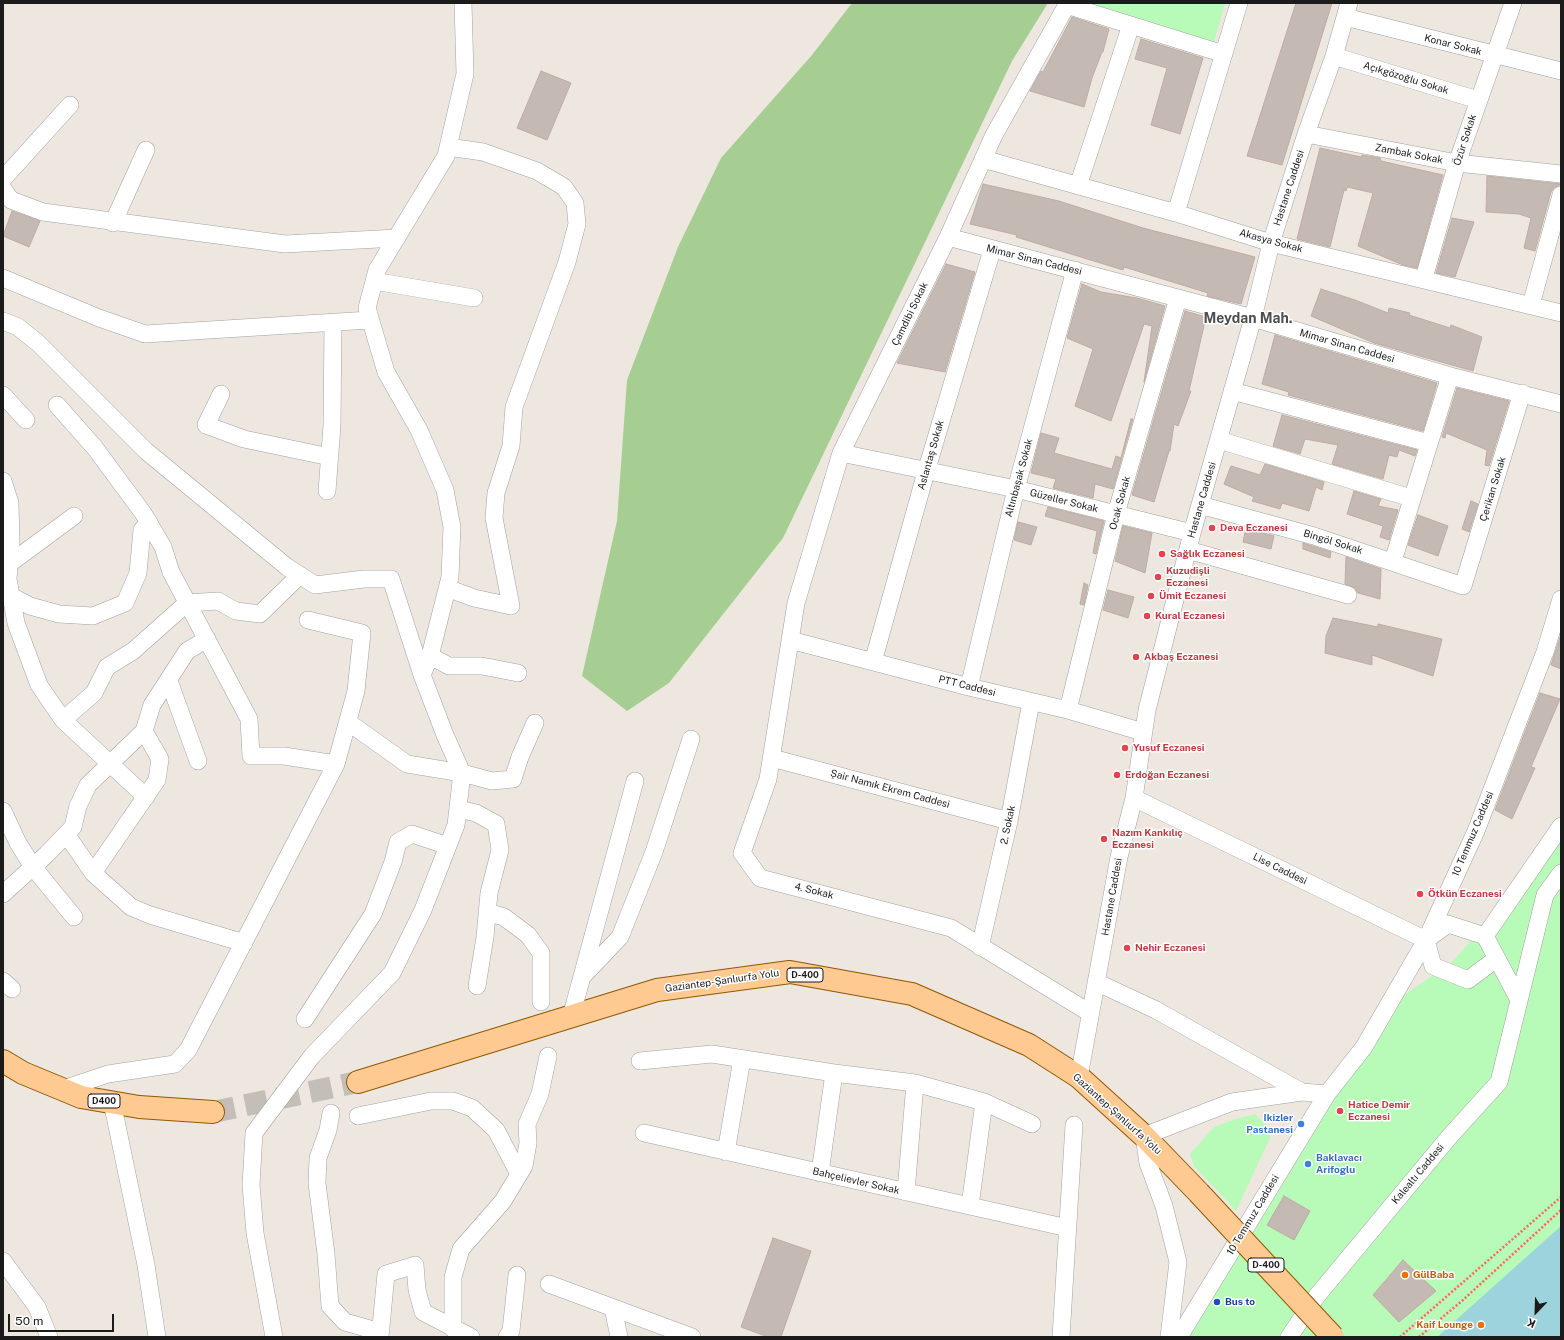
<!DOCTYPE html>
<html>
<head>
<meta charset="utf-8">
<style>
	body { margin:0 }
	#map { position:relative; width:1564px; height:1340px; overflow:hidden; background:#ede7df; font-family:"Public Sans",sans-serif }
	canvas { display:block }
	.frame { position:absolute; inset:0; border:4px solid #1b1b1b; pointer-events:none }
	.north { position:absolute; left:1516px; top:1292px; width:40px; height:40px; -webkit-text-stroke:3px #fff; paint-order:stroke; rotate:203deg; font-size:11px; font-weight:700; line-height:16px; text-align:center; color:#1b1b1b }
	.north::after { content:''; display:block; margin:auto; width:14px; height:18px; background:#1b1b1b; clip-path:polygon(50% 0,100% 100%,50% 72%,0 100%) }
	.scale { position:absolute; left:8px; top:1314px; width:106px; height:18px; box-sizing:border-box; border:2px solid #1b1b1b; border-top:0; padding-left:5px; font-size:12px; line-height:14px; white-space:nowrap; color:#1b1b1b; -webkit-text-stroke:3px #fff; paint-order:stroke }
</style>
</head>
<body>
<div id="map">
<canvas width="1564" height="1340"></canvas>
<div class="frame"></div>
<div class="north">K</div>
<div class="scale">50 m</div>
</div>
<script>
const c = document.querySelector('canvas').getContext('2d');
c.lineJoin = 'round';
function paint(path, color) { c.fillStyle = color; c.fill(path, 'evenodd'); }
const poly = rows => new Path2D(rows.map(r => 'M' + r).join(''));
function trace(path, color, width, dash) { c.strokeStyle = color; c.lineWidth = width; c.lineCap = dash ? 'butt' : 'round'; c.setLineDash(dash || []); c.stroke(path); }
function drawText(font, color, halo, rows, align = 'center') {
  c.font = font + ' "Public Sans",sans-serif'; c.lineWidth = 3; c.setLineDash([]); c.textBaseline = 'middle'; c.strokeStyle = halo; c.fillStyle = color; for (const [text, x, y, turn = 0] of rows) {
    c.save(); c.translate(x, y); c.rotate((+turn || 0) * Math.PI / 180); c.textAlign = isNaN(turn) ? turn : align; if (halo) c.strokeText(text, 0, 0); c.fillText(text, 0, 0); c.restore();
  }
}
paint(poly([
	[852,3,1048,3,1012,61,783,538,669,683,627,711,582,676,617,521,627,380,678,247,721,158,812,55]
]), '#a7ce92');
paint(poly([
	[1093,3,1225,3,1214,42,1091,5],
	[1561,838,1561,1292,1504,1337,1189,1337,1394,1002,1452,962],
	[1255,1114,1267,1126,1270,1138,1236,1211,1194,1166,1190,1154,1214,1127,1235,1119]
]), '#b8fbb9');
paint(poly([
	[1561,1226,1561,1337,1437,1337]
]), '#9dd3dd');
const building = poly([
	[1296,3,1332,3,1282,165,1247,156,1296,3],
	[1072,17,1109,29,1103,52,1102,52,1092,78,1084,107,1030,91,1041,71,1043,72,1072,17],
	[1141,39,1203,58,1180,134,1151,125,1167,68,1135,59,1141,39],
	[541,71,571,83,547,140,517,128,541,71],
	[1320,148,1361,157,1362,155,1380,158,1381,161,1443,175,1417,268,1403,265,1358,246,1373,193,1347,187,1346,191,1344,190,1330,247,1297,239,1320,148],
	[1487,176,1561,184,1554,188,1551,192,1535,251,1524,248,1531,218,1519,214,1486,212,1487,176],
	[983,184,1059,201,1143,228,1255,257,1241,304,1207,296,1208,293,1124,267,1123,270,1016,237,1017,235,970,224,983,184],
	[12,211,40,221,29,247,3,236,12,211],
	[1452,218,1474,222,1455,277,1436,273,1452,218],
	[946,264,975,272,945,372,897,363,946,264],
	[1082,284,1101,292,1137,298,1165,306,1144,382,1152,326,1144,324,1111,421,1075,406,1093,349,1067,338,1082,284],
	[1321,289,1355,300,1388,313,1389,308,1410,313,1409,315,1450,328,1451,325,1482,337,1473,371,1374,343,1311,316,1321,289],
	[1185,311,1206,317,1189,391,1191,391,1178,426,1174,424,1170,451,1169,451,1154,502,1132,495,1185,311],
	[1275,335,1437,383,1423,431,1288,395,1289,392,1262,384,1275,335],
	[1457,388,1509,401,1489,466,1485,465,1487,450,1446,433,1445,438,1442,437,1457,388],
	[1282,415,1417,450,1415,456,1399,450,1397,457,1389,455,1383,479,1332,464,1338,445,1305,439,1300,454,1273,446,1282,415],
	[1131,419,1133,419,1113,489,1095,484,1093,498,1053,488,1056,479,1031,473,1041,433,1059,438,1054,453,1112,469,1116,456,1121,458,1131,419],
	[1265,464,1324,482,1322,490,1316,487,1309,511,1282,503,1280,509,1252,501,1254,497,1224,484,1231,466,1260,475,1265,464],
	[1354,491,1381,499,1378,506,1398,510,1389,540,1380,537,1383,526,1347,514,1354,491],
	[1471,501,1478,504,1469,532,1462,529,1471,501],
	[1048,507,1104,521,1096,554,1093,553,1097,531,1045,516,1048,507],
	[1418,515,1448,526,1438,556,1408,545,1418,515],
	[1018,522,1037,527,1031,545,1014,540,1018,522],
	[1123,526,1152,533,1145,573,1115,561,1123,526],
	[1246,528,1274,536,1271,549,1243,542,1246,528],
	[1303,543,1331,552,1330,558,1303,549,1303,543],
	[1346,557,1381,569,1380,599,1358,593,1355,588,1345,584,1346,557],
	[1084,583,1088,585,1084,605,1080,604,1084,583],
	[1108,590,1134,597,1128,618,1103,610,1108,590],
	[1333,618,1378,627,1378,624,1442,639,1433,676,1372,655,1372,665,1325,653,1326,636,1333,618],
	[1561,634,1561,669,1551,665,1561,634],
	[1540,693,1560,699,1531,767,1535,768,1512,819,1495,810,1540,693],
	[1284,1196,1310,1211,1294,1240,1267,1225,1284,1196],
	[773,1238,811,1251,781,1337,768,1337,741,1327,773,1238],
	[1403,1260,1436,1291,1399,1322,1373,1295,1403,1260]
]);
paint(building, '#c5b9b3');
trace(building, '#bfaca1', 1);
trace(poly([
	[213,1112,358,1082]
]), '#c3beb8', 22, [22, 11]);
const minor = poly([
	[1068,3,994,135,948,237,841,453,796,603,768,779,742,853,760,878,951,928,1090,1013],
	[1066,5,1224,54],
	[1345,17,1561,71],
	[1334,56,1478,100],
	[1306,134,1457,163,1561,174],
	[983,159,1176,213,1271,243,1561,313],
	[3,179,70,105],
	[1078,186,1131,25],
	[3,189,11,200,43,212,285,244,397,238],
	[1176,213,1239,3],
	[113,223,146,150],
	[948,237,1253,318,1450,376,1561,404],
	[3,278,99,318,145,334,370,320],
	[1424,278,1457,163,1513,3],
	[374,281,474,298],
	[1531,305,1561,195],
	[3,321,18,327,38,343,146,451,287,567,315,585,364,579,391,579,422,675,445,735,462,773,456,825,423,910,392,973,312,1056,254,1133,251,1185,255,1233,274,1337],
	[1232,391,1429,443],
	[221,394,206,425,244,439,330,457],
	[3,395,26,420],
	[57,405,95,448,143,513,163,547,171,572,249,719,251,756,284,756,336,764],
	[1219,440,1411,498],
	[841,453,1016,489,1192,533],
	[3,481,10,503,11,541,8,579,16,623,39,685,63,720,146,797],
	[327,491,332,426,333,323],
	[1200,505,1314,536,1463,586,1522,393],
	[1188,550,1348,595],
	[1393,561,1450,376],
	[9,564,74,516],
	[447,588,474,598,511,606,494,518,496,493,511,446,514,407,567,262,577,224,575,203,564,187,537,171,483,152,448,147],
	[11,596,30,606,59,614,93,616,125,603,138,573,142,530,149,522],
	[790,640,969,687,1068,710,1143,732],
	[430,656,449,666,482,666,518,673],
	[873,662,926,472,992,250],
	[422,675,430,656,450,577,452,527,445,490,419,430,386,372,367,308,377,270,446,156,465,74,463,3],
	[169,681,198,761],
	[969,687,1016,489,1075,270],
	[1068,710,1116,514,1178,298],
	[63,720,94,693,107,667,133,651,187,603,218,601,236,611,260,614,300,575],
	[348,722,407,764,462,773,492,781,513,779,520,757,535,723],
	[772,758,1009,821],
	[1134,798,1426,940],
	[458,809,476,813,496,824,500,850,489,893,485,937,477,986],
	[3,811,18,843,33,867,74,917],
	[66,834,93,873,131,907,150,915,244,943],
	[93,873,157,780,160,759,144,731,152,705,187,651,207,639],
	[3,894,47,854,73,827,78,806,88,785,144,731],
	[487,912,504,917,528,935,541,953,541,1002],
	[1485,936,1561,826],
	[980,947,1009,821,1031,702],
	[1496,959,1468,980,1433,966,1426,940,1448,924,1485,936,1519,1000],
	[582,977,620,937,654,852,691,739],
	[3,981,12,989],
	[1096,982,1156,1010,1302,1092],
	[571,1017,635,781],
	[305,1019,373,914,393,862,398,842,412,834,448,846],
	[640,1061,712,1054,834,1073,915,1083,984,1102,1032,1124],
	[1079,1077,1119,857,1134,798,1147,710,1192,533,1253,318,1271,243,1306,134,1334,56,1349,3],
	[63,1089,108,1074,175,1064,188,1050,336,764,356,691,362,633,308,620],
	[112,1102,146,1265,157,1337],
	[331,1113,328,1130,318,1158,317,1183,326,1254,330,1306,345,1322,380,1332],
	[358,1116,431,1101,453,1101,472,1108,496,1130,519,1174],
	[644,1133,1068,1228],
	[726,1152,742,1059],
	[820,1173,834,1073],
	[906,1192,915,1083],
	[970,1206,984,1102],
	[3,1261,37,1307,49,1337],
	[549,1284,692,1337],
	[613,1308,619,1337],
	[453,1329,453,1277,461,1249,503,1201,524,1166,528,1143,527,1124,540,1094,548,1056],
	[380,1337,386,1274,415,1265,417,1290,423,1312,471,1337],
	[507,1337,511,1331,517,1275],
	[1061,1337,1074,1125],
	[1169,1337,1178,1262,1164,1206,1148,1163,1144,1136,1232,1102,1302,1092,1327,1094,1364,1047,1426,940,1476,831,1545,652,1561,599],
	[1179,1337,1327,1094],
	[1289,1337,1316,1297,1450,1136,1499,1082,1545,895,1561,873]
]);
const major = poly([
	[3,1061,23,1073,81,1097,139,1107,213,1112],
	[358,1082,657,990,790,972,912,994,1029,1045,1079,1077,1144,1136,1199,1193]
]);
trace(minor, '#a2a2a2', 18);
trace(major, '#915800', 24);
trace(poly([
	[1400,1337,1561,1197],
	[1419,1337,1463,1300,1561,1210]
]), '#ff645e', 2.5, [2, 2]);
trace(minor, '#fff', 17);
trace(major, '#ffc992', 22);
const majorBridge = poly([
	[1199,1193,1333,1337]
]);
trace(majorBridge, '#915800', 24, []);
trace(majorBridge, '#ffc992', 22);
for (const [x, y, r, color] of [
	[1212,528,4,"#e0444e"],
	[1162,554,4,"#e0444e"],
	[1158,577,4,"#e0444e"],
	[1151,596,4,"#e0444e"],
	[1147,616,4,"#e0444e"],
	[1136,657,4,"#e0444e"],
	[1125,748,4,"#e0444e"],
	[1117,775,4,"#e0444e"],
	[1104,839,4,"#e0444e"],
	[1420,894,4,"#e0444e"],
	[1127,948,4,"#e0444e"],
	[1340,1111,4,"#e0444e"],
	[1301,1124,4,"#3f7fe0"],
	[1308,1164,4,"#3f7fe0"],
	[1405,1275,4,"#e8710a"],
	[1217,1302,4,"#1a4fb4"],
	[1481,1325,4,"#e8710a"]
]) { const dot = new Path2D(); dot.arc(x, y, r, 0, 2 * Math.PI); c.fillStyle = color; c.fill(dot); trace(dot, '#fff', 1.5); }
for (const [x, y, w] of [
	[805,975,36],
	[104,1101,32],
	[1266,1265,36]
]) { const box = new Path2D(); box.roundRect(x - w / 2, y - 7, w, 14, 3); c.fillStyle = '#fff'; c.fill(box); trace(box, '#1b1b1b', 1); }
drawText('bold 9px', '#1b1b1b', null, [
	["D-400",805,975],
	["D400",104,1101],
	["D-400",1266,1265]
]);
drawText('10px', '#1b1b1b', '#fff', [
	["Konar Sokak",1453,45,14],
	["Açıkgözoğlu Sokak",1406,78,17],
	["Özür Sokak",1465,140,-72],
	["Zambak Sokak",1409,154,11],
	["Hastane Caddesi",1289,188,-72],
	["Akasya Sokak",1271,241,15],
	["Mimar Sinan Caddesi",1034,260,14],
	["Çamdibi Sokak",910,314,-64],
	["Mimar Sinan Caddesi",1347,346,16],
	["Aslantaş Sokak",931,455,-74],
	["Altınbaşak Sokak",1019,478,-75],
	["Çerikan Sokak",1493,489,-73],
	["Hastane Caddesi",1202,500,-74],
	["Güzeller Sokak",1064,501,14],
	["Ocak Sokak",1120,503,-75],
	["Bingöl Sokak",1333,542,17],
	["PTT Caddesi",967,686,14],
	["Şair Namık Ekrem Caddesi",890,789,15],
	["2. Sokak",1008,825,-78],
	["10 Temmuz Caddesi",1473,834,-67],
	["Lise Caddesi",1280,869,26],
	["4. Sokak",814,891,14],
	["Hastane Caddesi",1112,897,-80],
	["Gaziantep-Şanlıurfa Yolu",722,981,-8],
	["Gaziantep-Şanlıurfa Yolu",1117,1114,42],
	["Kalealtı Caddesi",1418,1174,-50],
	["Bahçelievler Sokak",856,1181,13],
	["10 Temmuz Caddesi",1253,1215,-59]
]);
drawText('bold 10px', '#be3a42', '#fff', [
	["Deva Eczanesi",1220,528],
	["Sağlık Eczanesi",1170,554],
	["Kuzudişli",1166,571],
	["Eczanesi",1166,583],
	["Ümit Eczanesi",1159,596],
	["Kural Eczanesi",1155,616],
	["Akbaş Eczanesi",1144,657],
	["Yusuf Eczanesi",1133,748],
	["Erdoğan Eczanesi",1125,775],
	["Nazım Kankılıç",1112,833],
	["Eczanesi",1112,845],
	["Ötkün Eczanesi",1428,894],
	["Nehir Eczanesi",1135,948],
	["Hatice Demir",1348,1105],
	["Eczanesi",1348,1117]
], 'left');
drawText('bold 10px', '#366cbe', '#fff', [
	["Ikizler",1293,1118],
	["Pastanesi",1293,1130],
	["Baklavacı",1316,1158,"left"],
	["Arifoglu",1316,1170,"left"]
], 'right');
drawText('bold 10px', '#c56008', '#fff', [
	["GülBaba",1413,1275],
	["Kaif Lounge",1473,1325,"right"]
], 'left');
drawText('bold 10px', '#164399', '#fff', [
	["Bus to",1225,1302]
], 'left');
drawText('bold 14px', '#4e4e4e', '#fff', [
	["Meydan Mah.",1248,319]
]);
</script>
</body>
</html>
